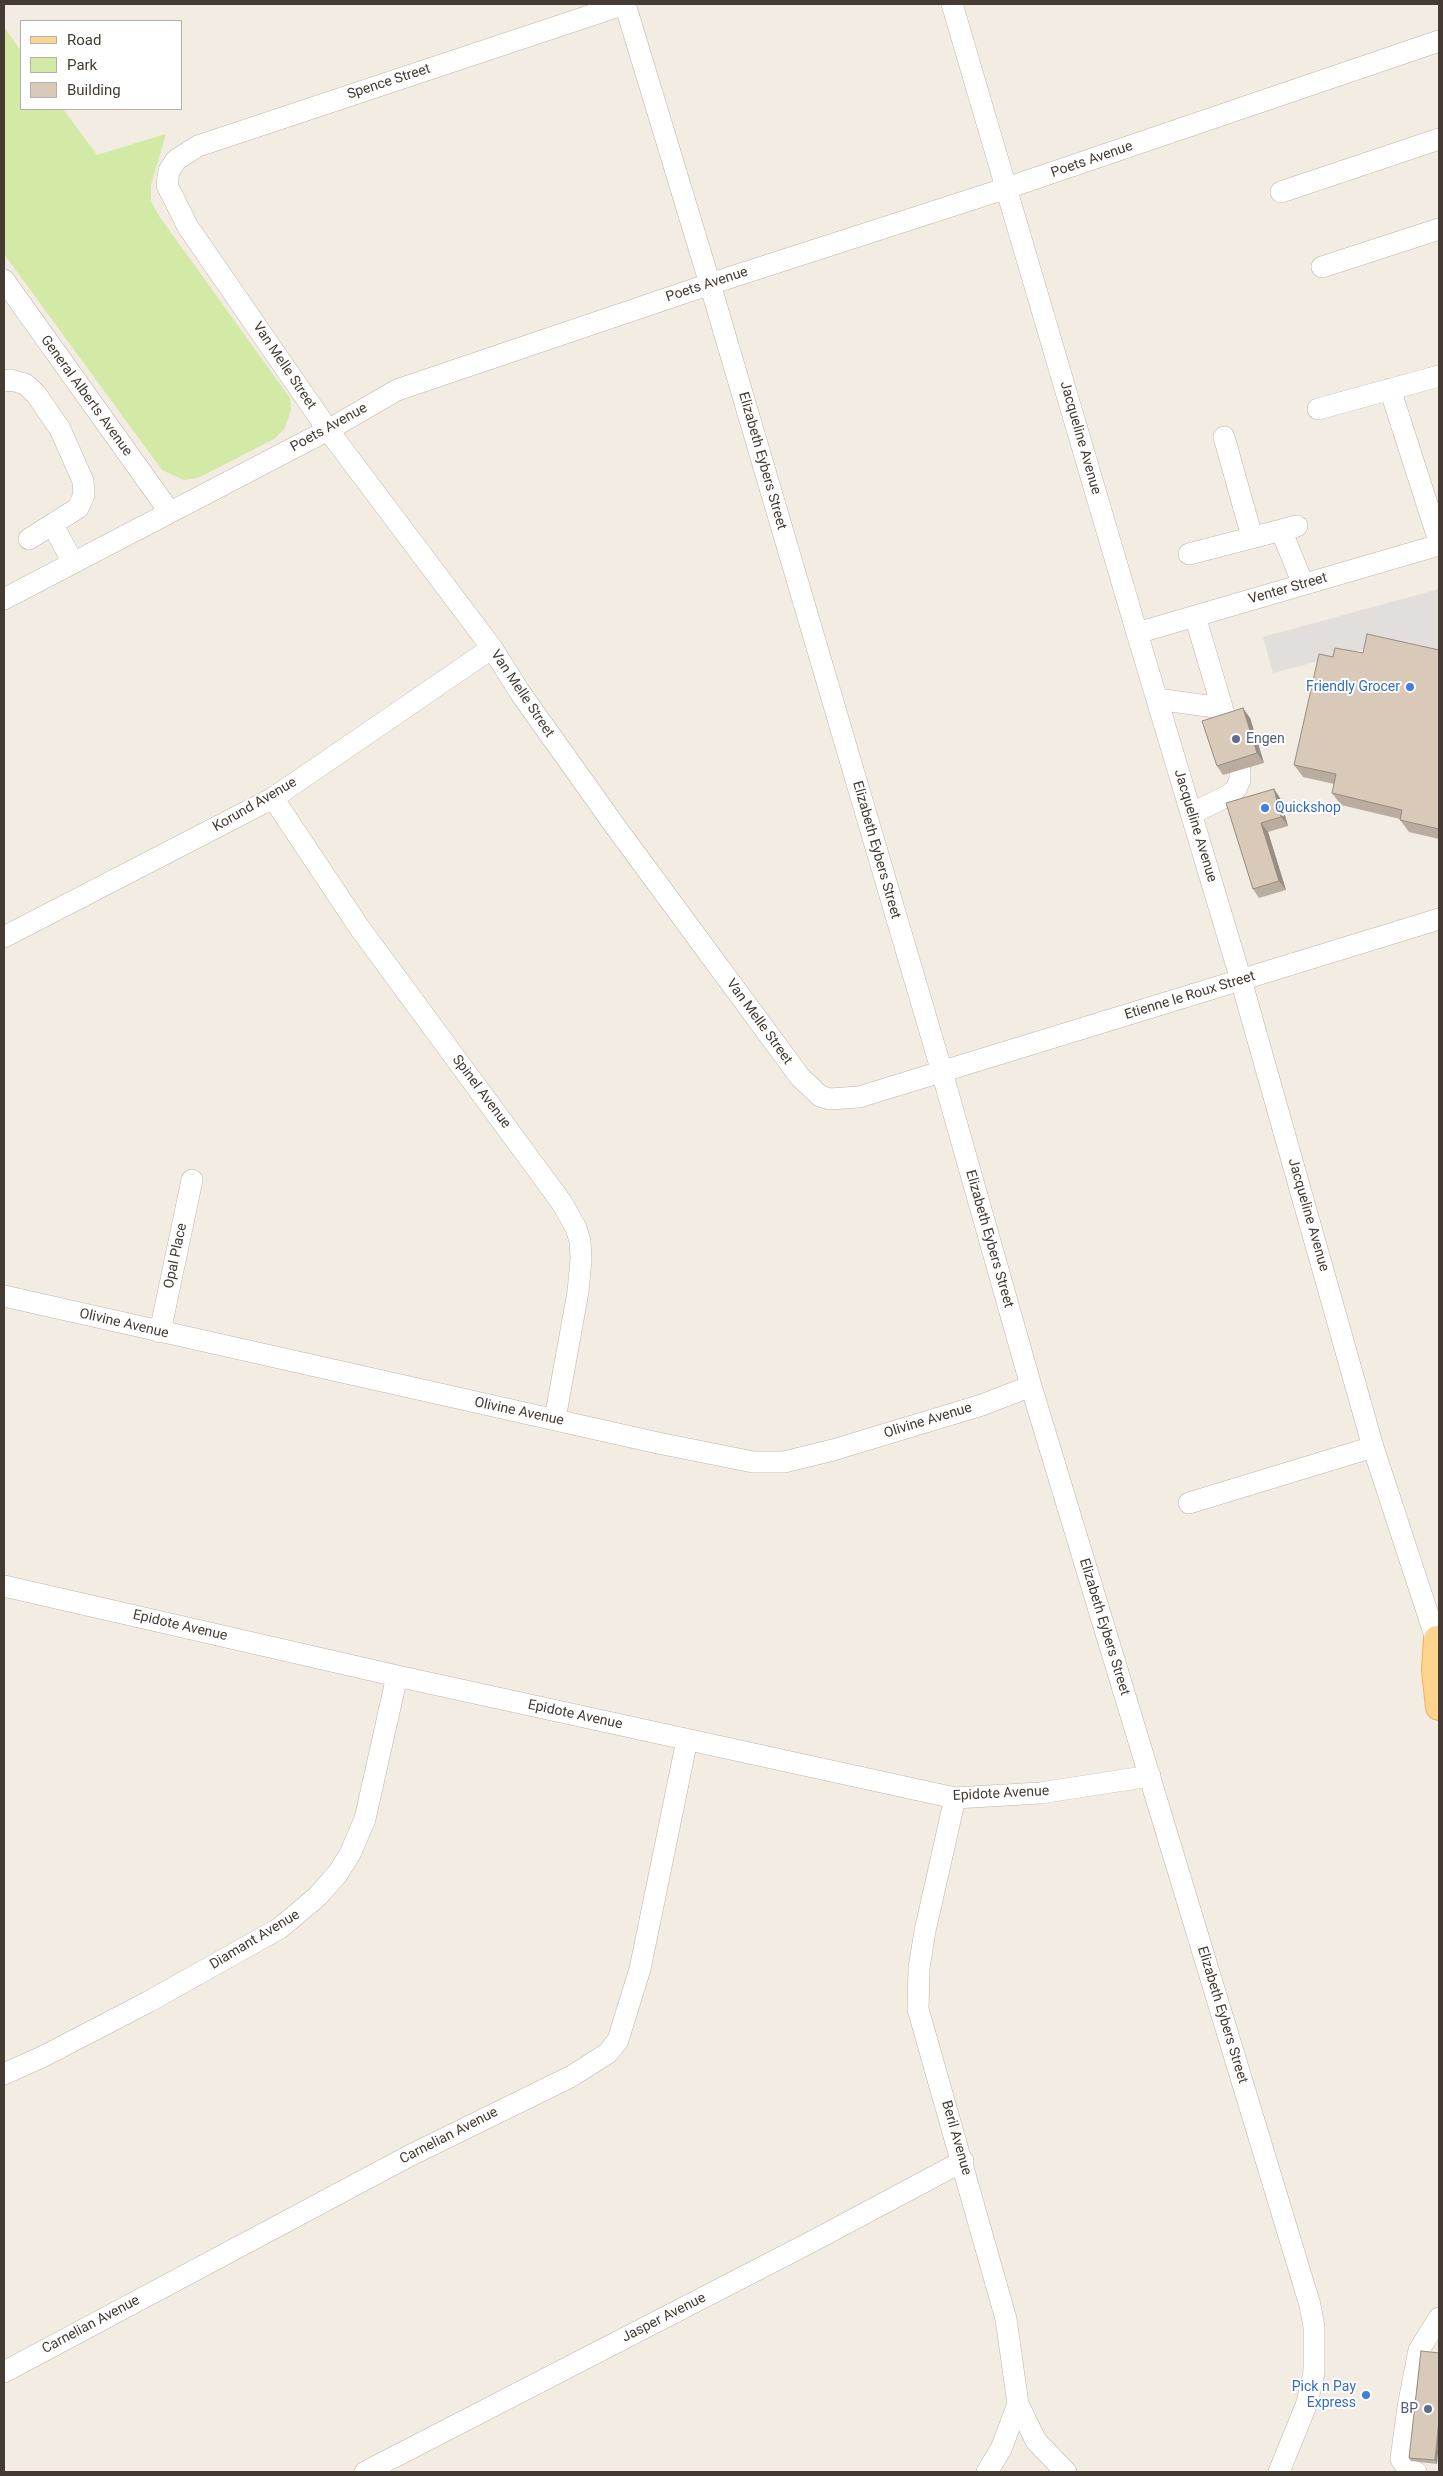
<!DOCTYPE html>
<html>
<head>
<meta charset="utf-8">
<style>
	body { margin:0 }
	#map { position:relative; width:1443px; height:2476px; overflow:hidden; background:#f2ece2; font-family:Roboto,sans-serif }
	canvas { display:block }
	.frame { position:absolute; inset:0; border:5px solid #443b32; pointer-events:none }
	.legend { position:absolute; left:20px; top:20px; width:162px; height:90px; box-sizing:border-box; background:#fff; border:1px solid #b4b1ad; margin:0; padding:6px 9px; list-style:none; font-size:15px; color:#443b32 }
	.legend li { display:flex; align-items:center; gap:10px; height:25px }
	.legend b { width:25px; border:1px solid #b4b1ad }
</style>
</head>
<body>
<div id="map">
<canvas width="1443" height="2476"></canvas>
<div class="frame"></div>
<ul class="legend">
<li><b style="height:6px;background:#ffd48e"></b>Road</li>
<li><b style="height:14px;background:#d2eaa6"></b>Park</li>
<li><b style="height:14px;background:#d8c9b9"></b>Building</li>
</ul>
</div>
<script>
const c = document.querySelector('canvas').getContext('2d');
c.lineJoin = 'round';
function paint(path, color) { c.fillStyle = color; c.fill(path, 'evenodd'); }
const poly = rows => new Path2D(rows.map(r => 'M' + r).join(''));
function trace(path, color, width, dash) { c.strokeStyle = color; c.lineWidth = width; c.lineCap = dash ? 'butt' : 'round'; c.setLineDash(dash || []); c.stroke(path); }
function drawText(font, color, halo, rows, align = 'center') {
  c.font = font + ' Roboto,sans-serif'; c.lineWidth = 4; c.setLineDash([]); c.textBaseline = 'middle'; c.strokeStyle = halo; c.fillStyle = color; for (const [text, x, y, turn = 0] of rows) {
    c.save(); c.translate(x, y); c.rotate((+turn || 0) * Math.PI / 180); c.textAlign = isNaN(turn) ? turn : align; if (halo) c.strokeText(text, 0, 0); c.fillText(text, 0, 0); c.restore();
  }
}
paint(poly([
	[4,27,21,51,21,109,63,109,97,155,166,134,151,185,151,201,159,216,290,398,291,410,285,428,274,439,198,478,184,480,162,470,4,254]
]), '#d2eaa6');
paint(poly([
	[1439,589,1439,660,1376,646,1273,673,1263,637]
]), '#e2dedb');
const minor = poly([
	[625,4,710,284,942,1072,1031,1386,1310,2305,1314,2327,1314,2372,1307,2403,1279,2472],
	[625,4,198,146,176,160,169,171,167,185,188,227,328,430,492,648,521,694,615,826,800,1077,820,1096,830,1099,859,1097,1439,919],
	[952,4,1137,633,1241,980,1373,1447,1439,1648],
	[1281,192,1439,139],
	[1322,267,1439,229],
	[4,280,169,511],
	[4,381,11,380,25,384,36,394,60,429,83,481,84,495,78,508,29,539],
	[1390,389,1439,541],
	[1318,409,1439,376],
	[1224,437,1252,537],
	[53,525,73,563],
	[1281,530,1303,584],
	[1189,554,1297,526],
	[4,599,328,430,397,390,710,284,1007,188,1439,41],
	[1195,616,1227,724],
	[1137,633,1439,545],
	[1157,699,1222,708],
	[273,798,359,927,562,1203,576,1228,580,1241,581,1259,578,1292,555,1419],
	[1191,814,1229,795,1236,789,1240,780,1240,770],
	[4,937,273,798,492,648],
	[4,1296,658,1443,753,1462,784,1462,833,1450,982,1405,1031,1386],
	[160,1332,192,1180],
	[1189,1503,1373,1447],
	[4,1586,397,1676,955,1798,1040,1793,1150,1776],
	[955,1798,925,1931,919,1968,918,2009,1006,2319,1018,2404,1036,2441,1066,2472],
	[4,2074,42,2057,148,2002,280,1928,318,1896,338,1873,350,1854,365,1819,397,1676],
	[4,2372,411,2155,572,2076,608,2053,618,2040,640,1969,687,1740],
	[365,2472,813,2241,963,2161],
	[987,2472,1001,2449,1018,2404],
	[1416,2472,1407,2468,1401,2459,1408,2407,1419,2350,1439,2318]
]);
const major = poly([
	[1437,1639,1435,1670,1439,1707]
]);
trace(minor, '#c1b5a7', 22);
trace(major, '#ecb156', 28);
trace(minor, '#fff', 21);
trace(major, '#ffd48e', 26);
paint(poly([
	[1439,650,1439,839,1409,832,1400,820,1400,819,1341,805,1332,793,1334,784,1303,777,1294,765,1333,657,1363,653],
	[1250,718,1264,763,1223,775,1217,766],
	[1274,789,1280,798,1288,826,1268,832,1286,890,1259,898,1253,889,1226,803],
	[1421,2351,1437,2464,1411,2461,1409,2458]
]), '#baad9f');
paint(poly([
	[1243,708,1250,718,1264,763,1257,753],
	[1274,789,1280,798,1288,826,1281,817],
	[1261,823,1268,832,1286,890,1279,881],
	[1439,2420,1439,2442,1437,2464,1435,2460]
]), '#978d82');
const building = poly([
	[1367,634,1439,650,1439,829,1400,820,1402,810,1332,793,1336,774,1294,765,1319,654,1333,657,1335,648,1363,653,1367,634],
	[1243,708,1257,753,1217,766,1202,721,1243,708],
	[1274,789,1281,817,1261,823,1279,881,1253,889,1226,803,1274,789],
	[1421,2351,1439,2353,1439,2420,1435,2460,1409,2458,1421,2351]
]);
paint(building, '#d8c9b9');
trace(building, '#978d82', 1);
for (const [x, y, r, color] of [
	[1410,687,5,"#3f7fe0"],
	[1236,739,5,"#5c6f8a"],
	[1265,808,5,"#3f7fe0"],
	[1366,2395,5,"#3f7fe0"],
	[1428,2409,5,"#5c6f8a"]
]) { const dot = new Path2D(); dot.arc(x, y, r, 0, 2 * Math.PI); c.fillStyle = color; c.fill(dot); trace(dot, '#fff', 2); }
drawText('14px', '#443b32', '#fff', [
	["Spence Street",389,82,-18],
	["Poets Avenue",1092,160,-19],
	["Poets Avenue",707,285,-18],
	["Van Melle Street",284,366,56],
	["General Alberts Avenue",86,396,54],
	["Poets Avenue",329,428,-29],
	["Jacqueline Avenue",1080,438,74],
	["Elizabeth Eybers Street",762,461,74],
	["Venter Street",1288,589,-16],
	["Van Melle Street",522,694,56],
	["Korund Avenue",255,805,-30],
	["Jacqueline Avenue",1195,826,73],
	["Elizabeth Eybers Street",876,850,74],
	["Etienne le Roux Street",1190,996,-17],
	["Van Melle Street",759,1022,54],
	["Spinel Avenue",481,1092,53],
	["Jacqueline Avenue",1308,1215,74],
	["Elizabeth Eybers Street",989,1239,74],
	["Opal Place",176,1256,-78],
	["Olivine Avenue",124,1324,13],
	["Olivine Avenue",519,1412,12],
	["Olivine Avenue",928,1421,-17],
	["Epidote Avenue",180,1626,13],
	["Elizabeth Eybers Street",1104,1627,73],
	["Epidote Avenue",575,1715,12],
	["Epidote Avenue",1001,1794,-3],
	["Diamant Avenue",255,1940,-31],
	["Elizabeth Eybers Street",1222,2015,73],
	["Carnelian Avenue",449,2136,-27],
	["Beril Avenue",956,2138,74],
	["Jasper Avenue",664,2318,-27],
	["Carnelian Avenue",91,2325,-28]
]);
drawText('14px', '#366cbe', '#fff', [
	["Friendly Grocer",1400,687],
	["Quickshop",1275,808,"left"],
	["Pick n Pay",1356,2387],
	["Express",1356,2403]
], 'right');
drawText('14px', '#4e5e75', '#fff', [
	["Engen",1246,739],
	["BP",1418,2409,"right"]
], 'left');
</script>
</body>
</html>
